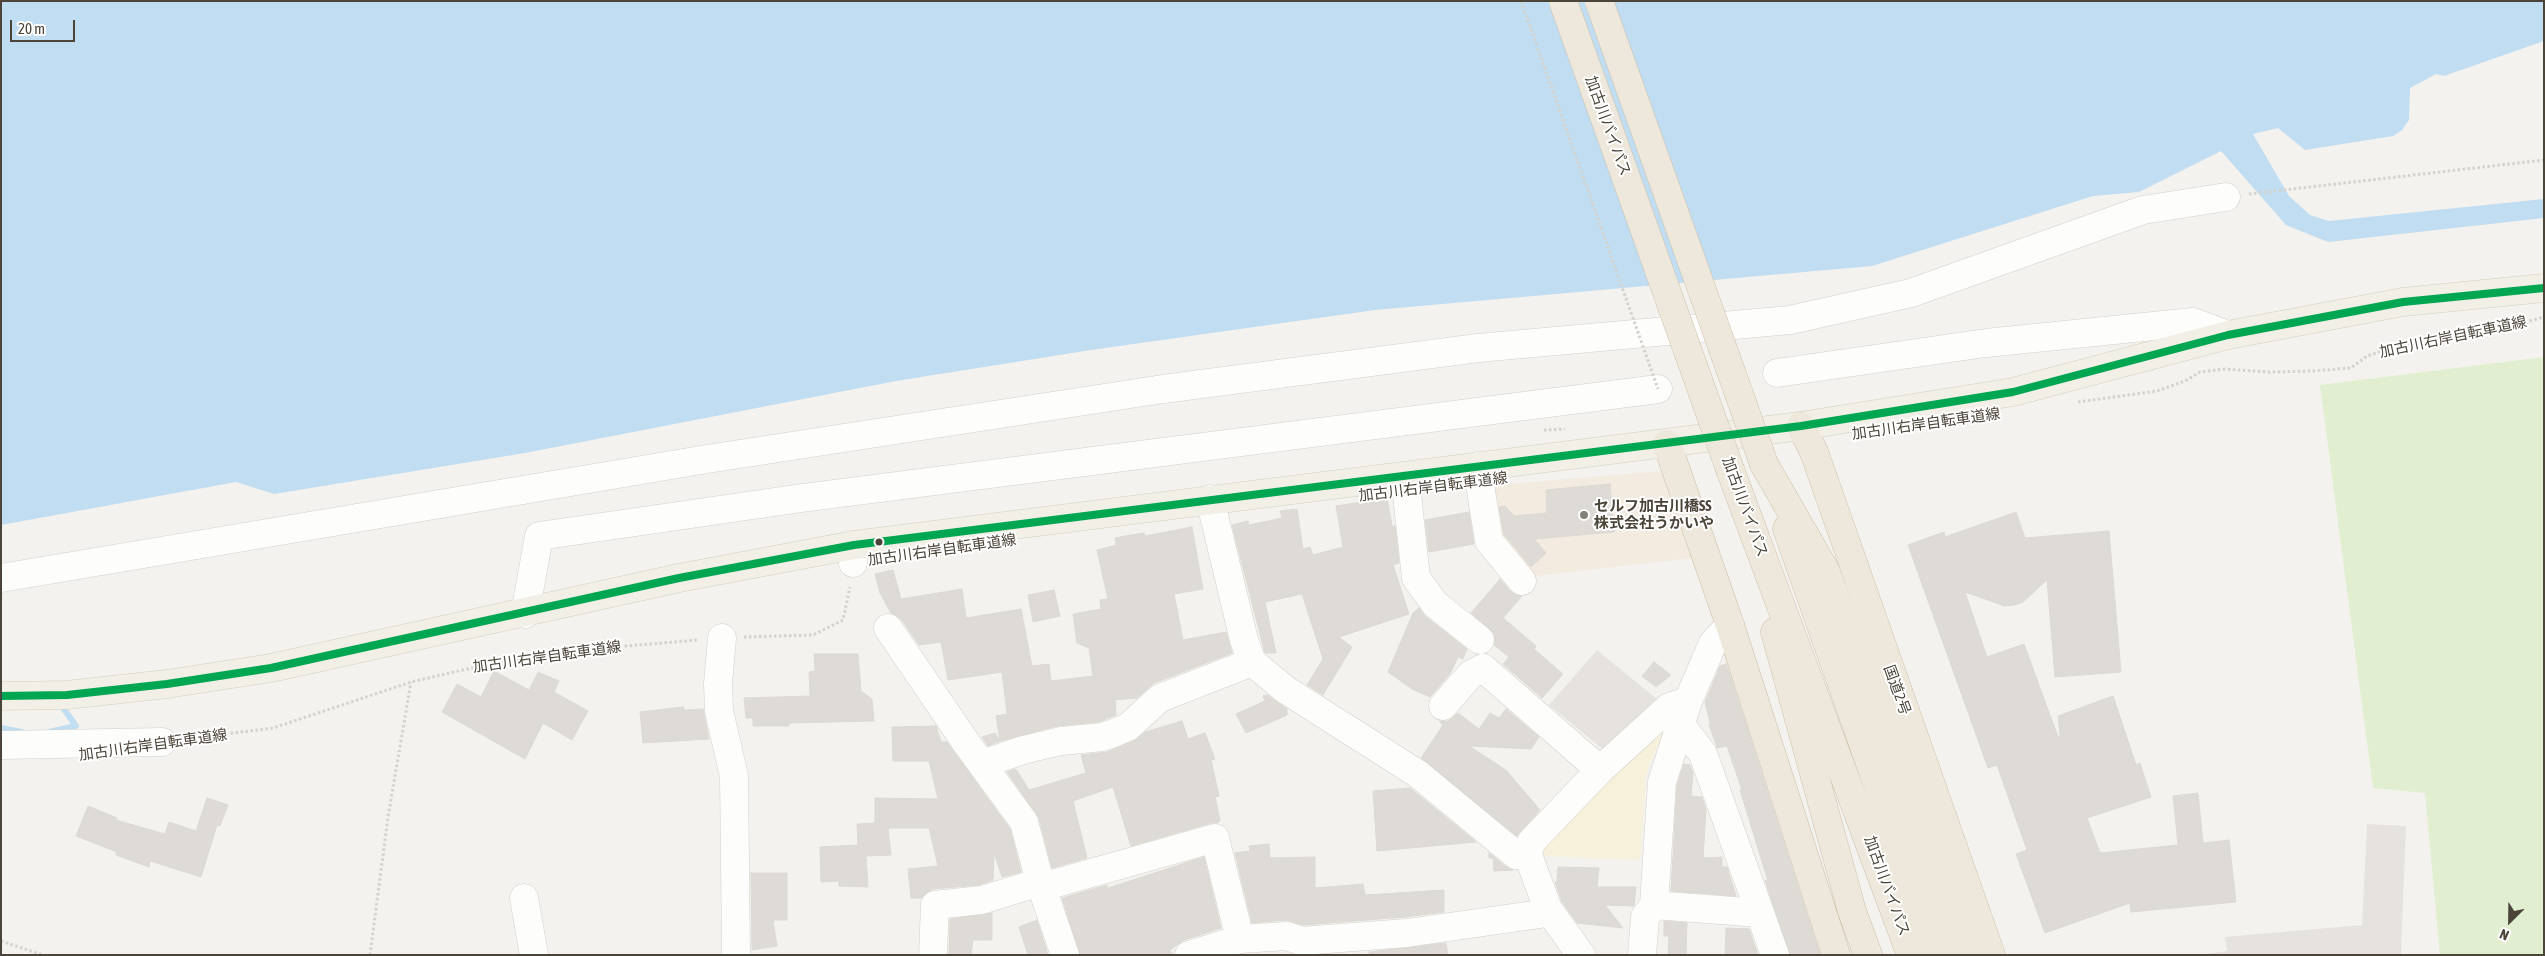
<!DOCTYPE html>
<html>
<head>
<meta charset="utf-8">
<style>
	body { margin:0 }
	#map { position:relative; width:2545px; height:956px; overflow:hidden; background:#f4f2ee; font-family:"Asap Condensed",sans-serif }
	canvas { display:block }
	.frame { position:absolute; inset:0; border:2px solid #4b4439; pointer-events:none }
	.north { position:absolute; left:2485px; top:896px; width:50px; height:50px; -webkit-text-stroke:4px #fff; paint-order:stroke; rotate:203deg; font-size:14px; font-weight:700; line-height:20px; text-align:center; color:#4b4439 }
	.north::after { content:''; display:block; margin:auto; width:18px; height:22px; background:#4b4439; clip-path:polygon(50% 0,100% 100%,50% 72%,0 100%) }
	.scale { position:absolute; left:10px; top:20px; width:65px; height:22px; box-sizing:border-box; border:2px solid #4b4439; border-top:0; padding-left:6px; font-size:15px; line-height:18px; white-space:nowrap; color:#4b4439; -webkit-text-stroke:4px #fff; paint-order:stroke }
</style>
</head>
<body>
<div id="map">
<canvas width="2545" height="956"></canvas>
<div class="frame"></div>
<div class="north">N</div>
<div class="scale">20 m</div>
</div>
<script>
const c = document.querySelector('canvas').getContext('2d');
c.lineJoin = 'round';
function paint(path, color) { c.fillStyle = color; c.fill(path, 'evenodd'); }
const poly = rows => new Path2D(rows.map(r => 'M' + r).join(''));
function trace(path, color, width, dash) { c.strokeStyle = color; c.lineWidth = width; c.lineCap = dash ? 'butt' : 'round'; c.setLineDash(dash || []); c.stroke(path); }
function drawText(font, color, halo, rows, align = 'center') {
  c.font = font + ' "Asap Condensed","Noto Sans JP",sans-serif'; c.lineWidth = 4; c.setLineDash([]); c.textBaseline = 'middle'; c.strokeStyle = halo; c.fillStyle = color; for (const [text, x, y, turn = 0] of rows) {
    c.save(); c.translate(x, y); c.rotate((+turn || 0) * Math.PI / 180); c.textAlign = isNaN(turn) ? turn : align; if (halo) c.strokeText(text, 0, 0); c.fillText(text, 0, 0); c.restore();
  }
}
paint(poly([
	[1662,471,1692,558,1527,577,1493,541,1485,486]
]), '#f3ebdf');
paint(poly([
	[2544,357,2544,955,2440,955,2425,793,2373,788,2320,385]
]), '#e1eecf');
paint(poly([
	[1667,722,1646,774,1640,860,1542,856,1544,838]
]), '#f7f0da');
paint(poly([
	[1597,650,1657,699,1605,751,1549,705],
	[2367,824,2406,826,2401,955,2199,955,2227,951,2225,937,2362,925]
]), '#e6e3df');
paint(poly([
	[1,1,2544,1,2544,41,2444,76,2436,74,2410,88,2409,120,2402,130,2393,136,2305,150,2278,128,2253,134,2289,196,2310,215,2329,221,2544,199,2544,218,2328,242,2286,225,2221,151,2139,192,2093,196,1872,266,1375,310,1091,350,896,381,525,453,274,494,236,482,1,525]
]), '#c0ddf1');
trace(poly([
	[1,728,22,732],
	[49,732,76,726,61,705,63,704]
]), '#c0ddf1', 6);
const building = poly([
	[1610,484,1614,532,1534,539,1546,553,1531,567,1504,534,1499,507,1505,506,1514,516,1547,513,1546,490,1610,484],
	[1387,498,1392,526,1395,526,1399,563,1393,565,1409,614,1339,637,1352,647,1323,695,1307,685,1323,659,1302,594,1265,602,1276,653,1265,653,1232,525,1248,521,1249,525,1282,518,1280,511,1297,509,1303,549,1310,547,1313,555,1343,547,1336,506,1387,498],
	[1469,512,1474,544,1429,552,1425,520,1469,512],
	[2016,512,2025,538,2109,531,2121,672,2055,677,2047,580,2023,602,2014,605,2005,606,1965,592,1987,657,2024,644,2058,737,2060,736,2058,716,2113,696,2136,765,2140,763,2151,797,2087,818,2100,853,2178,845,2173,796,2198,793,2203,843,2229,840,2236,902,2131,912,2130,903,2045,933,2016,854,2027,850,1997,765,1988,768,1908,545,1944,532,1945,537,2016,512],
	[1192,527,1203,589,1174,594,1183,640,1226,632,1232,653,1154,683,1137,698,1115,700,1116,715,1108,718,1099,722,1057,726,1000,741,996,716,1007,714,1002,672,948,680,941,642,919,645,901,619,891,613,880,593,875,574,893,570,901,599,962,589,966,618,1021,609,1032,666,1049,664,1051,681,1093,676,1089,648,1077,643,1073,614,1101,609,1100,600,1108,599,1097,550,1116,545,1115,538,1125,536,1144,533,1145,536,1192,527],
	[1500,579,1510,591,1522,596,1503,618,1536,646,1534,649,1563,674,1542,698,1503,664,1509,657,1494,645,1494,634,1471,613,1500,579],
	[1054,590,1060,616,1033,622,1028,595,1054,590],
	[1419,608,1425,616,1467,649,1463,659,1458,657,1450,674,1430,697,1412,689,1388,672,1413,613,1419,608],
	[814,654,858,654,861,691,872,699,874,721,789,723,789,726,753,726,753,718,746,718,744,698,810,696,809,672,815,671,814,654],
	[1654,662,1671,675,1656,687,1642,676,1654,662],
	[1726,664,1728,669,1820,955,1790,955,1765,880,1768,881,1740,790,1742,790,1727,746,1717,748,1709,724,1710,723,1705,702,1720,666,1726,664],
	[494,671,529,690,538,672,559,681,554,692,588,711,572,740,543,723,525,759,442,712,457,684,481,697,494,671],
	[1267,695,1287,709,1287,715,1246,733,1236,714,1265,701,1263,696,1267,695],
	[683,707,685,710,703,709,709,739,643,743,640,712,683,707],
	[1506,709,1539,737,1531,749,1469,746,1506,770,1540,810,1517,836,1421,758,1443,725,1439,721,1448,721,1458,713,1479,729,1490,713,1499,718,1506,709],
	[1182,721,1188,739,1205,733,1215,759,1211,760,1219,796,1215,797,1220,820,1218,823,1211,823,1131,846,1113,787,1073,801,1087,858,1052,868,1039,818,1007,772,1016,769,1029,790,1086,773,1081,755,1107,752,1134,741,1145,732,1182,721],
	[936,726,941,742,947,742,1010,829,1021,872,1002,877,994,853,993,880,979,885,933,889,921,898,911,898,908,869,938,866,929,828,888,828,891,855,866,856,868,887,839,886,839,881,821,882,820,847,858,845,857,824,875,823,875,798,938,799,929,761,893,761,892,727,936,726],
	[995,733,1000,741,988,746,982,737,995,733],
	[1684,764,1690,765,1693,773,1691,796,1702,797,1706,810,1703,858,1722,857,1722,867,1727,867,1736,896,1671,891,1677,785,1684,764],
	[1410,788,1476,842,1377,851,1373,791,1410,788],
	[207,798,228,805,220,826,217,825,201,877,150,861,149,867,116,855,117,852,76,836,88,806,117,818,116,820,165,834,169,822,196,831,207,798],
	[1269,844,1270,858,1315,857,1315,888,1363,884,1365,895,1444,890,1444,912,1405,917,1303,925,1286,920,1252,923,1235,853,1250,851,1249,846,1269,844],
	[1489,853,1506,867,1513,870,1494,871,1493,858,1489,858,1489,853],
	[1204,857,1221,928,1184,940,1170,950,1172,955,1080,955,1062,898,1107,885,1108,888,1204,857],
	[1558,867,1599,868,1597,887,1636,887,1634,906,1605,905,1623,928,1577,923,1562,902,1555,882,1557,881,1558,867],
	[751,873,787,873,787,920,773,920,777,946,752,950,751,873],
	[992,913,992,940,973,940,971,955,949,955,950,919,992,913],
	[1037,920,1048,955,1028,955,1019,927,1037,920],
	[1664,921,1687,923,1686,955,1668,955,1669,936,1664,936,1664,921],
	[1726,928,1749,929,1758,955,1725,955,1726,928],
	[1446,943,1448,955,1369,955,1369,952,1446,943]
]);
paint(building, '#dedbd6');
trace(building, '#dcd9d4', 1);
const minor = poly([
	[1777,373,1986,343,2193,322,2228,335],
	[1477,466,1489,541,1522,581],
	[1405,476,1416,578,1435,604,1480,640],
	[1210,499,1244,640,1252,662,1286,690,1418,774,1516,855,1528,855],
	[853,563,854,545],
	[1,578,707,459,1163,389,1478,348,1790,320,1911,293,2143,210,2226,197],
	[525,614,539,536,802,498,1658,389],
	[888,628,967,744,1024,822,1040,882,1065,955],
	[722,638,718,684,719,711,734,776,736,955],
	[1443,706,1471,674,1483,668,1600,770],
	[1681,725,1703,754,1775,955],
	[1,745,162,742],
	[982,764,1023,750,1061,741,1102,737,1114,733,1128,727,1160,698,1252,662],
	[1042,887,1215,838,1240,939],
	[524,898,534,955],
	[1654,905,1760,913],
	[933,955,935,905,982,900,1040,882],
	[1189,955,1240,939,1287,936,1301,941,1407,933,1540,914,1548,909],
	[1581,955,1548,909,1528,855,1531,842,1600,770,1669,707,1688,701],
	[1642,955,1645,917,1654,905,1662,782,1688,701,1713,643,1730,625]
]);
const major = poly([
	[1,696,67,695,167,684,271,668,679,578,854,545,1801,426,2013,392,2228,335,2403,302,2544,288]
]);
const highway = poly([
	[1801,426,1814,452,1991,955],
	[1667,444,1730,625,1836,955],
	[1764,464,1826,572,1967,955],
	[1731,472,1911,955],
	[1787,529,1938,955],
	[1775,632,1852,911,1868,955]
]);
trace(minor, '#d2d0cb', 29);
trace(major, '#d6cebb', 29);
trace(highway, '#ccbfa9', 29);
trace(poly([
	[2249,194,2544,160],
	[2078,402,2157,391,2185,381,2200,372,2224,369,2269,372,2313,371,2351,368,2367,356,2397,346,2512,326,2544,317],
	[1544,430,1565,429],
	[744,637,813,635,843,620,850,587],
	[186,739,273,728,411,682,467,669,578,650,698,640],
	[1,941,43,955],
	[370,955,388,817,411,682]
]), '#d3d2cc', 3, [2.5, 2.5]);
trace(minor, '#fdfdfc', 28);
trace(major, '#f2efe6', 28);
trace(highway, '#ede8db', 28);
const highwayBridge = poly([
	[1563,1,1731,472],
	[1599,1,1764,464]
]);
trace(highwayBridge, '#ccbfa9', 29, []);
trace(poly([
	[1521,1,1658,389]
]), '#d3d2cc', 3, [2.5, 2.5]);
trace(highwayBridge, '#ede8db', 28);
trace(poly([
	[1,696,67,695,167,684,271,668,679,578,854,545,1801,426,2013,392,2228,335,2403,302,2544,288]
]), '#00a651', 8);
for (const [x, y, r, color] of [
	[1584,515,5,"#868178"],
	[879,542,4.5,"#4b4439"]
]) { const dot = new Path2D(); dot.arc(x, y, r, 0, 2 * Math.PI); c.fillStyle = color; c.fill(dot); trace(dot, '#fff', 2); }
drawText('15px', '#4b4439', '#fff', [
	["加古川バイパス",1608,126,70],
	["加古川右岸自転車道線",2453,337,-12],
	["加古川右岸自転車道線",1926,424,-8],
	["加古川右岸自転車道線",1433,487,-7],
	["加古川バイパス",1745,507,70],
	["加古川右岸自転車道線",942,550,-8],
	["加古川右岸自転車道線",547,657,-8],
	["国道2号",1897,690,70],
	["加古川右岸自転車道線",153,745,-8],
	["加古川バイパス",1887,886,70]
]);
drawText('bold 15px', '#4b4439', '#fff', [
	["セルフ加古川橋SS",1594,506],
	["株式会社うかいや",1594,523]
], 'left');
</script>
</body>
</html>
